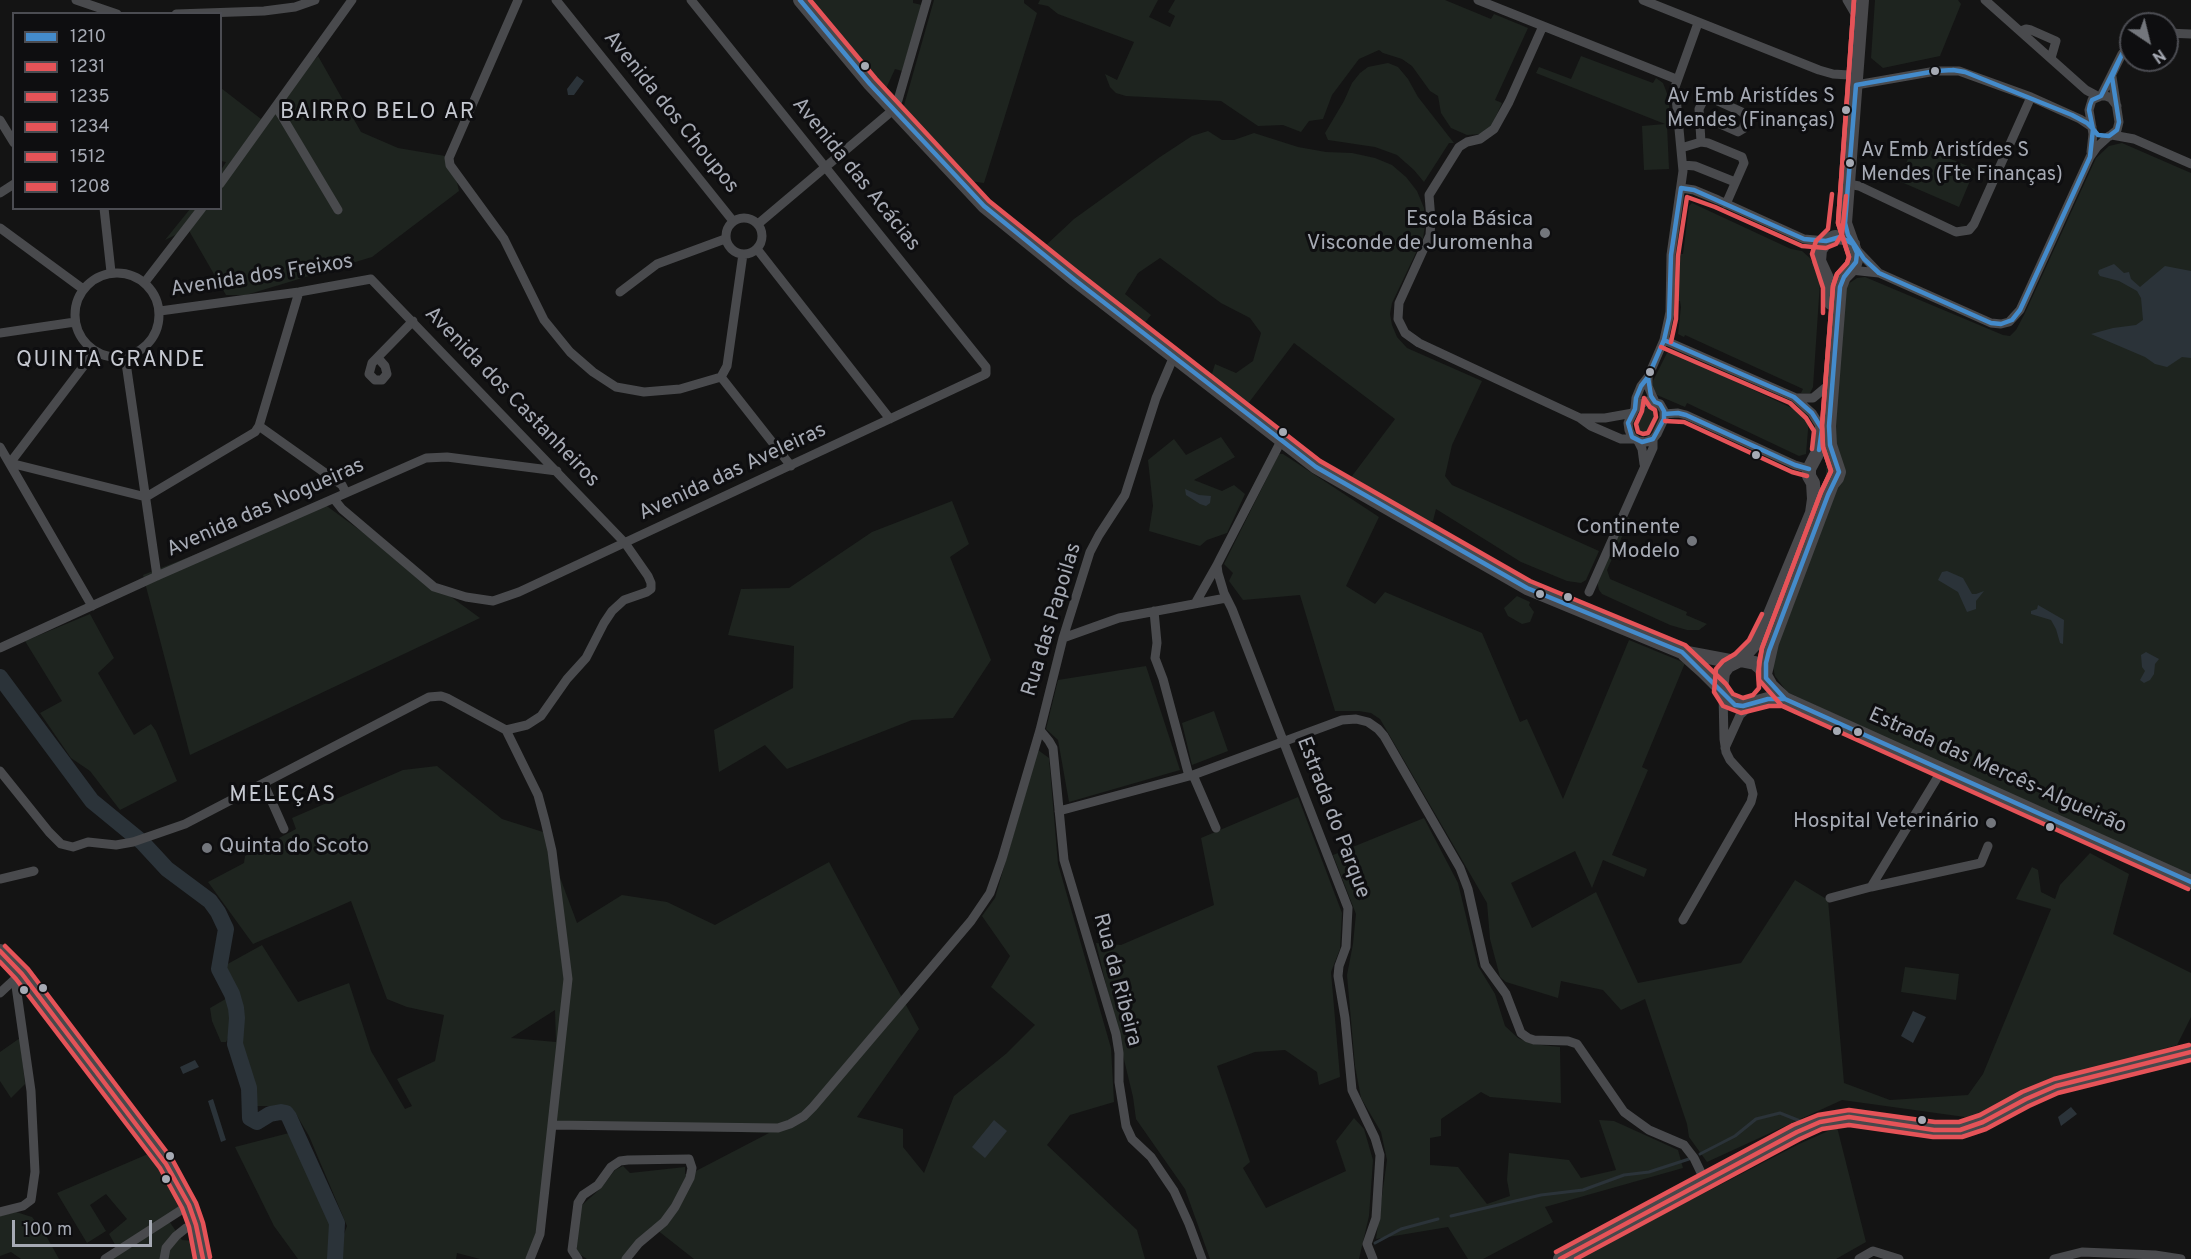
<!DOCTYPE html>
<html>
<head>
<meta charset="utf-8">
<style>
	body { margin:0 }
	#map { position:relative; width:2191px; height:1259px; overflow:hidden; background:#141414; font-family:Overpass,sans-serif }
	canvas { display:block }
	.legend { position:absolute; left:12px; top:12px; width:210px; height:198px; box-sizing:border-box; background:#0e0e10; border:2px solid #4b4c52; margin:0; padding:8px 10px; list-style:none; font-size:18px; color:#a6aab4 }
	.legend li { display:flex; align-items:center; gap:12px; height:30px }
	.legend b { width:30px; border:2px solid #4b4c52 }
	.north { position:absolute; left:2119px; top:12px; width:60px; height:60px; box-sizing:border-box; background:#0e0e10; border:2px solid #4b4c52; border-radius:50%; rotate:145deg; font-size:16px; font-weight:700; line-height:24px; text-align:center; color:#a6aab4 }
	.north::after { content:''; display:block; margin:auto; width:21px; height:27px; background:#73767c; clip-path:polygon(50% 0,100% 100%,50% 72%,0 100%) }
	.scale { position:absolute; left:12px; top:1220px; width:140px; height:27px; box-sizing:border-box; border:3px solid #a6aab4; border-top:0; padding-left:8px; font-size:18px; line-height:21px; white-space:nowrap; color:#a6aab4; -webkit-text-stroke:4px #0e0e10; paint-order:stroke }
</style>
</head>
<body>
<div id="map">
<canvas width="2191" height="1259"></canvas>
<ul class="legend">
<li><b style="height:8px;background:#448bcb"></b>1210</li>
<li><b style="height:8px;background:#e55358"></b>1231</li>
<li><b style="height:8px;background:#e55358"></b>1235</li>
<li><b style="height:8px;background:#e55358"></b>1234</li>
<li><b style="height:8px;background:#e55358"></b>1512</li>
<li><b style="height:8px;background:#e55358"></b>1208</li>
</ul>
<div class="north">N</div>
<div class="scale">100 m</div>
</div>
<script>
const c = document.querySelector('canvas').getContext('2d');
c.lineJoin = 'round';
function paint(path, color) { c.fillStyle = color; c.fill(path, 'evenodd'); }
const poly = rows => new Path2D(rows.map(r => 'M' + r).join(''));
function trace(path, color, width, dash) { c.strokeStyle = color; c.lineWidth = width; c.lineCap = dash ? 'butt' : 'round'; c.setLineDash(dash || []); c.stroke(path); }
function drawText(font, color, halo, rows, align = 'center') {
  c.font = font + ' Overpass,sans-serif'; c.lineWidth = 6; c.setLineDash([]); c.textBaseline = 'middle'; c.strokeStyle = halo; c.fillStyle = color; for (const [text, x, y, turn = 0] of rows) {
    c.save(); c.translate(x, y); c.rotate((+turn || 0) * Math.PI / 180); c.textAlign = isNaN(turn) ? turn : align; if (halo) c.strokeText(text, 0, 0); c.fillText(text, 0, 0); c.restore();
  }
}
paint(poly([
	[808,0,913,0,913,3,922,5,902,71,895,69,884,93],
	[934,0,1024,0,1024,3,1037,13,984,183,969,181,903,109],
	[1040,0,1158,0,1149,17,1170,27,1175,16,1168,12,1175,0,1445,0,1491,19,1494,14,1528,28,1495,100,1502,103,1491,127,1481,134,1467,135,1451,128,1441,113,1438,96,1430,91,1412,66,1402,59,1383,53,1379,50,1359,59,1332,95,1323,119,1309,121,1301,132,1283,125,1258,126,1221,101,1126,96,1116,93,1110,87,1105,74,1117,80,1134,42,1058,14,1048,6,1038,4],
	[1875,0,1958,0,1961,4,1940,56,1883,68,1871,58],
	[318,56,361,132,398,148,451,157,459,191,372,257,246,295,226,295,188,229,165,240,190,209,220,208,221,170,226,162,221,161,221,88,261,119],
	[1581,56,1653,83,1656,78,1663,83,1668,96,1671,125,1667,125,1669,169,1644,170,1642,126,1665,124,1536,73,1539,67,1571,79],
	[1388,63,1398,67,1408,79,1418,97,1454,143,1449,143,1424,182,1414,170,1397,155,1375,147,1328,140,1325,133,1344,101,1352,83,1360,73,1368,67],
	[1208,131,1222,140,1234,140,1254,133,1298,147,1326,152,1352,153,1375,158,1392,165,1406,177,1417,191,1424,208,1425,226,1423,238,1392,303,1390,314,1392,325,1397,337,1407,348,1482,381,1452,445,1445,476,1452,485,1599,551,1586,580,1581,583,1567,581,1521,562,1436,509,1433,521,1426,522,1349,480,1395,419,1294,343,1247,405,1211,377,1215,364,1236,373,1253,361,1261,333,1250,318,1221,303,1160,258,1138,273,1125,294,1151,315,1143,325,1043,248,1074,219,1160,157,1192,136],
	[2122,143,2191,173,2191,881,1787,692,1775,676,1773,667,1774,654,1794,604,1823,516,1832,383,1844,291,1848,284,1857,278,1865,277,2003,335,2010,336,2016,330,2024,315,2096,158,2109,146],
	[1914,144,1975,169,1959,207,1899,181],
	[1692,203,1791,249,1802,251,1811,259,1820,282,1813,387,1810,393,1801,393,1803,389,1685,335,1684,337,1678,334,1681,307,1680,301,1676,302,1674,282,1676,254,1683,254,1689,206],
	[1670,351,1794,409,1796,406,1803,410,1809,418,1806,454,1799,456,1687,403,1685,407,1657,395,1652,385,1653,381,1667,353],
	[1648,406,1655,409,1659,418,1654,431,1646,436,1638,432,1635,425,1640,412],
	[1221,437,1235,457,1194,480,1222,491,1234,485,1245,494,1227,533,1207,540,1200,546,1149,531,1153,506,1148,460,1174,439,1186,455],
	[1279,454,1283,454,1379,517,1346,586,1375,604,1385,592,1482,633,1520,722,1527,719,1563,799,1629,640,1685,663,1642,767,1648,770,1612,855,1647,869,1644,877,1603,860,1592,888,1575,851,1511,883,1532,928,1596,892,1638,983,1741,963,1795,880,1828,900,1844,1083,1890,1100,1968,1095,1983,1074,2051,909,2016,899,2032,867,2038,870,2041,892,2055,899,2060,885,2090,853,2129,874,2113,934,2191,973,2191,1017,2177,1045,2057,1079,2025,1091,1980,1116,1965,1117,1842,1100,1707,1162,1689,1137,1687,1124,1645,999,1621,1010,1603,990,1561,981,1558,998,1506,982,1500,977,1490,939,1487,903,1380,719,1371,713,1359,711,1335,711,1300,595,1243,600,1229,581,1233,573,1224,564],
	[952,501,969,544,950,557,991,660,953,718,912,720,787,769,765,745,719,772,714,730,793,688,794,646,728,635,741,589,789,588,872,532],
	[324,504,480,618,190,755,143,575],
	[1628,517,1630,519,1607,570,1610,579,1687,612,1686,615,1707,624,1699,630,1687,630,1670,625,1602,594,1599,590,1597,581],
	[1517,596,1530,602,1529,605,1534,612,1530,622,1522,624,1508,616,1504,608],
	[90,614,114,658,98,673,134,735,151,724,156,731,177,781,120,810,90,771,71,758,40,713,62,701,25,641],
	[1146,666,1180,770,1069,802,1058,740,1046,729,1058,680],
	[1214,711,1228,751,1192,765,1182,723],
	[1038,750,1049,758,1058,864,1111,1048,1114,1102,1070,1115,1047,1145,1137,1230,1145,1259,694,1259,652,1226,623,1259,587,1259,578,1253,576,1249,581,1206,601,1188,615,1170,623,1166,630,1173,685,1167,685,1174,694,1172,769,1133,548,1126,537,1234,527,1259,480,1259,457,1253,456,1259,340,1259,341,1242,347,1226,309,1136,296,1114,286,1106,256,1106,239,1048,243,1020,241,1005,224,966,262,945,298,1002,349,983,371,1051,405,1109,412,1106,397,1079,435,1061,444,1015,407,1007,387,999,351,901,253,944,208,882,244,863,245,856,296,829,292,818,403,770,437,766,502,819,543,832,577,923,622,895,667,902,715,925,829,862,919,1029,857,1117,903,1129,903,1147,924,1173,954,1096,1007,1053,1035,1025,991,987,1010,956,982,916,995,898],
	[555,1010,556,1042,511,1038],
	[1298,797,1342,913,1340,949,1331,972,1340,1077,1319,1085,1317,1072,1285,1050,1255,1052,1217,1066,1250,1162,1243,1168,1266,1208,1346,1171,1336,1141,1354,1118,1364,1129,1373,1160,1369,1216,1359,1259,1210,1259,1185,1189,1136,1119,1133,1097,1096,943,1121,945,1214,905,1201,838],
	[1424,818,1458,883,1478,966,1495,994,1505,1026,1518,1038,1532,1044,1560,1047,1561,1103,1490,1097,1481,1092,1441,1119,1441,1136,1430,1138,1430,1165,1458,1167,1487,1204,1510,1196,1507,1180,1509,1153,1569,1160,1581,1178,1616,1170,1599,1120,1614,1121,1678,1150,1683,1168,1545,1207,1553,1222,1483,1259,1468,1259,1448,1227,1376,1239,1387,1160,1381,1132,1361,1098,1355,1066,1347,975,1353,944,1356,914,1333,855],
	[1905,967,1959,974,1956,1000,1901,992],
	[229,997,235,1017,232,1030,226,1042,221,1042,212,1021,210,1008],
	[20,1038,25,1084,11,1098,0,1081,0,1052],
	[1837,1127,1866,1242,1836,1259,1577,1259,1799,1144],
	[289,1133,331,1227,329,1259,298,1259,274,1226,235,1147],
	[148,1154,171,1188,180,1209,117,1248,109,1234,127,1219,106,1194,90,1205,106,1231,87,1243,57,1193],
	[16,1212,32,1217,44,1232,59,1259,21,1259,11,1252,0,1256,0,1216],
	[169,1221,182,1240,193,1241,195,1259,110,1259]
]), '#1e241f');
paint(poly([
	[577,76,584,81,574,95,568,95,567,89],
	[2114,264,2124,273,2129,272,2131,279,2140,287,2165,266,2191,271,2191,358,2182,357,2167,367,2155,364,2145,357,2091,334,2113,328,2136,325,2143,320,2141,298,2137,291,2119,281,2100,276,2098,273,2099,270],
	[1185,489,1199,495,1211,496,1210,503,1206,506,1200,504,1186,495],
	[1947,571,1963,578,1972,594,1976,594,1984,591,1976,601,1976,609,1967,612,1958,592,1938,580,1942,572],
	[2038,605,2064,620,2063,644,2060,643,2056,629,2051,620,2031,614,2031,611,2037,609],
	[2146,652,2159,659,2155,664,2154,674,2150,680,2144,683,2140,680,2145,671,2142,667,2141,655],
	[1913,1011,1926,1017,1913,1043,1901,1036],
	[195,1060,199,1067,183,1074,180,1067],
	[213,1099,226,1140,221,1142,208,1101],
	[2071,1107,2077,1114,2061,1126,2058,1117],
	[994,1120,1007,1131,985,1158,972,1147]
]), '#2b3339');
trace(poly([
	[1700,1154,1735,1136,1756,1119,1780,1113,1800,1121],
	[1451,1216,1541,1195,1583,1190,1624,1175,1649,1172,1689,1159],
	[1375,1243,1401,1229,1438,1219]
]), '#2b3339', 3);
trace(poly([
	[0,677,92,801,142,842,167,869,210,901,218,912,226,929,219,969,232,994,236,1008,237,1018,235,1044,249,1088,250,1118,257,1122,270,1114,281,1112,286,1113,289,1117,337,1223,335,1259]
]), '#2b3339', 16);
trace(poly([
	[76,0,117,14],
	[518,0,449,158,450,165,504,239,544,320,570,352,593,372,616,387,644,392,680,389,721,377],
	[556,0,733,221],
	[1478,0,1676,79],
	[1643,0,1819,70,1833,74,1849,75],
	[1847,0,1854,12],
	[1985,0,2086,90,2099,97],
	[176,14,264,11,295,7,315,0],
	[1543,26,1509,102,1494,129,1480,139,1467,142,1459,147,1429,195,1431,220,1430,235,1399,303,1398,319,1405,333,1419,343,1580,418,1591,426,1621,439,1635,439],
	[2021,31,2026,29,2031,30,2056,41,2051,58],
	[2167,33,2191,34],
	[1856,85,1936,71,1959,71,2031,97,2080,119,2092,127],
	[2101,96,2122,54,2131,43],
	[277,108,338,210],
	[1700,119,1711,120,1738,132,1743,129,1747,117,1742,112,1711,98,1704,99,1699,109,1701,142],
	[0,120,14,143],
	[2112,135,2134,139,2191,164],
	[2110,136,2117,130,2119,122,2112,77],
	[1681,148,1701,142,1708,143,1742,157,1744,163,1726,204],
	[2091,152,2093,134,2089,110,2092,100,2101,96,2106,96,2111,98,2117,106],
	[1683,165,1695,166,1735,182],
	[220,184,352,0],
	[1848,184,1859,186,1956,232,1969,230,1974,224,2031,97],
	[1681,188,1694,190,1718,200,1804,239,1826,241],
	[0,193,14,184],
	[104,208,111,272],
	'726 236a18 18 0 1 1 36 0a18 18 0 1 1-36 0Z',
	[758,224,893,110,898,100,927,0],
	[0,228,83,289],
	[757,249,890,419],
	[1856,249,1879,273],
	[1851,270,1879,273,1991,323,2001,324,2009,322,2020,310,2090,157,2097,147,2109,136],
	'75 315a42 42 0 1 1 84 0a42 42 0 1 1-84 0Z',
	[145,282,202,208],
	[620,292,657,264,725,239],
	[0,333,75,322],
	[1664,340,1794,397,1812,413,1822,429],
	[95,351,10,463,146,497,255,432,259,426,299,292],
	[125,356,157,576],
	[378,358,385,366,387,374,382,380,375,380,369,374,372,363,413,321],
	[721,377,727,366,743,254],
	[721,377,791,466],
	[1648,377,1648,386,1655,402],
	[1796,398,1813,398,1825,388],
	[1635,409,1636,398,1641,386,1648,377,1664,340,1670,312,1671,255,1683,171,1675,87,1698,23],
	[1664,414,1678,413,1686,415,1795,465,1809,469],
	[1582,418,1605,418,1633,413],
	[259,426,342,485,346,493],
	[1281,441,1221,557,1217,565,1218,573,1224,593,1232,609,1348,908,1346,947,1339,966,1338,976,1345,1018,1352,1090,1375,1138,1380,1155,1376,1218,1367,1244,1373,1259],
	[1638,441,1646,442,1653,439,1657,434,1664,419,1664,411,1660,404,1647,401,1641,404,1635,409,1628,423,1629,430,1632,437,1638,441,1642,449,1644,464],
	[0,447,92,606],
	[334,499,342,509,434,587,466,597,493,601,519,592,986,374,986,367,691,0],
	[1589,592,1653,448,1653,439],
	[1196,602,1217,565],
	[1154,611,1157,643,1155,658,1163,679,1189,776],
	[1063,638,1119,618,1226,598],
	[0,648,157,576,426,458,447,457,557,471],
	[506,730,538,795,545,821,552,851,568,979,540,1234,530,1259],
	[1040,730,1049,741,1053,748,1064,860,1116,1034,1119,1053,1119,1082,1126,1126,1132,1139,1151,1157,1174,1191,1189,1224,1202,1259],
	[1725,748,1740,715,1751,705],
	[0,771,49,832,61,844,73,847,88,842,116,845,133,842,185,824,429,697,441,696,447,698,506,730,527,725,541,716,567,679,586,658,604,623,612,611,624,600,647,592,651,589,651,583,648,576,625,543,371,279,299,292,160,311],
	[1193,775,1216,828],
	[264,784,284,829],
	[1059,811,1193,775,1342,720,1356,719,1368,722,1378,729,1384,736,1460,868,1468,889,1485,965,1506,994,1521,1033,1528,1038,1534,1040,1568,1041,1577,1044,1624,1112,1649,1130,1684,1145,1694,1158,1705,1181],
	[0,879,34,871],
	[1871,887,1981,863,1988,846],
	[1830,898,1871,887,1942,770],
	[1683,920,1751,802,1753,794,1750,782,1730,760,1726,752,1724,739,1723,694],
	[0,993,15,979],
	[552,1125,778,1128,790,1124,804,1116,813,1107,971,921,990,893,1002,859,1040,730,1063,638,1090,552,1099,535,1125,495,1156,398,1174,356],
	[0,1212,23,1206,31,1200,35,1172,31,1091,15,979,22,974],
	[105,1259,189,1205],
	[164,1259,166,1248,176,1236,186,1228,196,1225],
	[578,1259,572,1250,578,1203,583,1195,598,1185,611,1167,620,1161,628,1160,689,1159,692,1168,690,1178,675,1207,664,1222,639,1243,626,1259],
	[1859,1259,1873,1251,1899,1259],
	[2054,1259,2082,1252,2155,1255,2181,1259]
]), '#494a4d', 9);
trace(poly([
	[800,0,870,84,984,206,1075,280,1316,467,1527,588,1682,652,1735,662],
	[1831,303,1831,287,1819,261,1820,250,1826,241,1835,237,1845,238,1853,244],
	[1684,654,1704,672,1721,689,1728,700,1735,705,1743,706,1768,699,1785,699],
	[1740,660,1755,644,1766,624,1812,513,1814,499,1813,483,1809,476,1809,469,1818,452,1822,426],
	[1765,674,1772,643,1832,484,1837,478,1839,472,1830,445,1829,426,1840,287,1844,277,1854,267,1857,257,1845,223,1862,0],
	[1721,689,1723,673,1728,666,1740,660,1755,663,1761,668,1771,686,1785,699,2191,882],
	[0,951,22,974,166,1164,189,1205,196,1225,203,1259],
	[1560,1259,1797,1132,1820,1122,1837,1118,1849,1117,1934,1130,1960,1130,1983,1122,2026,1099,2056,1086,2191,1052]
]), '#48484b', 14);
trace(poly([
	[800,0,870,84,984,206,1075,280,1316,467,1527,588,1682,652,1735,705,1743,706,1768,699,1785,699],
	[1953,70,1965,72,2072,115,2087,123,2093,129,2090,157,2020,310,2012,320,2001,324,1991,323,1879,273,1864,259,1848,235,1845,223,1856,85,1936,71,1953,70],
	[2093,129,2098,135,2109,136,2117,130,2119,122,2112,77,2122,54],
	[2093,129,2089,110,2090,105,2092,100,2101,96,2122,54],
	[1664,340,1794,397,1812,413,1822,429,1819,450],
	[1648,377,1651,396,1655,402,1660,404,1664,411,1664,419,1653,439,1642,442,1632,437,1628,423,1635,409,1636,398,1641,386,1648,377],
	[1648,377,1664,340,1669,318,1671,255,1681,188,1694,190,1804,239,1826,241,1840,237,1853,244,1857,253,1856,262,1844,277,1840,287,1829,426,1830,445,1839,472,1828,495,1769,651,1766,663,1766,678,1785,699,2191,882],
	[1664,414,1678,413,1686,415,1795,465,1809,469]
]), '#448bcb', 4.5);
trace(poly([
	[1854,0,1838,223,1849,257,1847,263,1837,274,1833,286,1822,425,1823,447,1831,471,1821,492,1762,648,1759,662,1759,680,1782,706,2188,889],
	[1671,342,1676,319,1678,256,1687,197,1715,207,1802,246,1826,248,1836,244,1842,234,1846,196],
	[1661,347,1790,403,1806,418,1814,431,1812,449],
	[1644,398,1650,407,1655,410,1656,417,1648,433,1643,434,1638,432,1636,424,1642,411,1644,398],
	[1665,421,1684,422,1792,472,1807,476],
	[1762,614,1749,640,1735,654,1723,661,1716,669,1714,692,1723,706,1741,713,1769,706,1783,706,1800,714],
	[1576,1259,1800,1139,1822,1129,1849,1125,1933,1137,1962,1137,1986,1129,2029,1106,2058,1093,2191,1060]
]), '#e55358', 4.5);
trace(poly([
	[810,0,876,79,989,201,1080,274,1320,461,1530,581,1685,645,1726,684,1733,694,1743,698,1753,695,1759,688,1758,673,1762,648,1821,492,1831,471,1823,447,1822,425,1833,286,1837,274,1847,263,1849,257,1838,223,1854,0],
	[1823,313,1823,288,1812,254,1816,241,1828,229,1832,194],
	[5,946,28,969,172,1159,196,1203,203,1223,210,1257]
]), '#e55358', 4.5);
trace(poly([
	[0,951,22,974,166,1164,189,1205,196,1225,203,1259],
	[1560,1259,1797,1132,1820,1122,1849,1117,1934,1130,1960,1130,1983,1122,2026,1099,2056,1086,2191,1052]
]), '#e55358', 4.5);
trace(poly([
	[0,962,16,979,160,1168,182,1208,189,1227,195,1259]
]), '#e55358', 4.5);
trace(poly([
	[1556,1252,1793,1125,1818,1115,1849,1110,1935,1122,1959,1122,1980,1115,2022,1092,2054,1079,2189,1045]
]), '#e55358', 4.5);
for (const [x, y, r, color] of [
	[865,66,5,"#a6aab4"],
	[1935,71,5,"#a6aab4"],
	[1846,110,5,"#a6aab4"],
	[1850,163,5,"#a6aab4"],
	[1545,233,6,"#73767c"],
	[1650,372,5,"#a6aab4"],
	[1283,432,5,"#a6aab4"],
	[1756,455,5,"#a6aab4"],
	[1692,541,6,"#73767c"],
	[1540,594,5,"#a6aab4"],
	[1568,597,5,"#a6aab4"],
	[1837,731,5,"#a6aab4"],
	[1858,732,5,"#a6aab4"],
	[1991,823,6,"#73767c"],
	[2050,827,5,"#a6aab4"],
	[207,848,6,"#73767c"],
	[43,988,5,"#a6aab4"],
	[24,990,5,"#a6aab4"],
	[1922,1120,5,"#a6aab4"],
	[170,1156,5,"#a6aab4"],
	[166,1179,5,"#a6aab4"]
]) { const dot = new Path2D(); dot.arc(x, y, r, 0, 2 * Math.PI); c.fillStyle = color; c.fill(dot); trace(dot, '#0e0e10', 2); }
drawText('20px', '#a6aab4', '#0e0e10', [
	["Av Emb Aristídes S",1835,98],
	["Mendes (Finanças)",1835,122],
	["Av Emb Aristídes S",1861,152,"left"],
	["Mendes (Fte Finanças)",1861,176,"left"]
], 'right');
drawText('21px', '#a6aab4', '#0e0e10', [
	["Avenida dos Choupos",670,113,51],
	["Avenida das Acácias",855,175,51],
	["Avenida dos Freixos",262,277,-9],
	["Avenida dos Castanheiros",511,398,46],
	["Avenida das Aveleiras",733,473,-25],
	["Avenida das Nogueiras",266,509,-24],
	["Rua das Papoilas",1053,620,-73],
	["Estrada das Mercês-Algueirão",1997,772,24],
	["Estrada do Parque",1332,818,69],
	["Rua da Ribeira",1116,980,75]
]);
drawText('21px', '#a6aab4', '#0e0e10', [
	["Escola Básica",1533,221],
	["Visconde de Juromenha",1533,245],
	["Continente",1680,529],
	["Modelo",1680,553],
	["Hospital Veterinário",1979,823],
	["Quinta do Scoto",219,848,"left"]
], 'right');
c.letterSpacing = '1.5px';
drawText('22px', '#c6c9d1', '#0e0e10', [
	["BAIRRO BELO AR",378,114],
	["QUINTA GRANDE",111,362],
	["MELEÇAS",283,797]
]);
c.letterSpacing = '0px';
</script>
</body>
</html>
